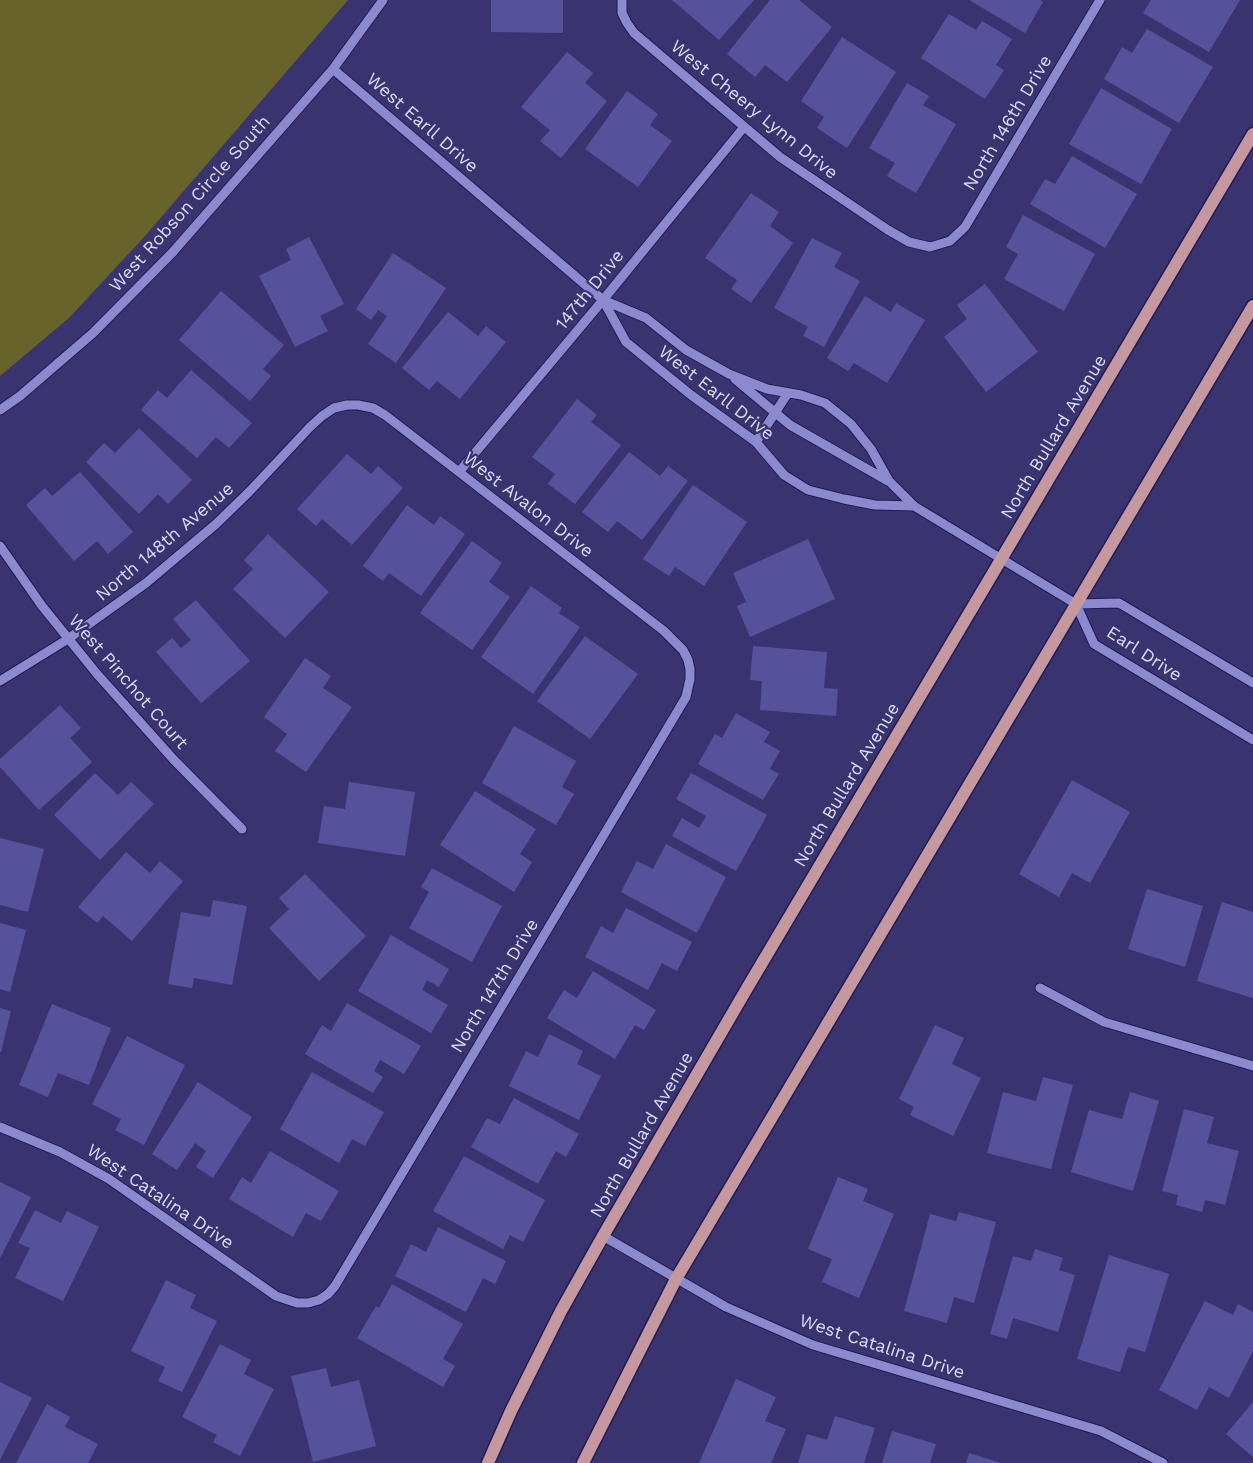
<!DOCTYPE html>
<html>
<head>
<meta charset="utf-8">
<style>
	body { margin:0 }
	canvas { display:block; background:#393470 }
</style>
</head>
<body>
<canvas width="1253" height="1463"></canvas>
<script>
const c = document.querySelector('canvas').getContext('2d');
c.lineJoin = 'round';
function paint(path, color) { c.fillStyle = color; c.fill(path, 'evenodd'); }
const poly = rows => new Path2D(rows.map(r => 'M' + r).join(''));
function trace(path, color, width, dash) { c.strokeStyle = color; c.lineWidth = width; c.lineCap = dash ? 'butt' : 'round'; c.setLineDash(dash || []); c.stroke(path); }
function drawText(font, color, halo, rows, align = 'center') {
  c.font = font + ' "Work Sans",sans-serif'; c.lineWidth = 4.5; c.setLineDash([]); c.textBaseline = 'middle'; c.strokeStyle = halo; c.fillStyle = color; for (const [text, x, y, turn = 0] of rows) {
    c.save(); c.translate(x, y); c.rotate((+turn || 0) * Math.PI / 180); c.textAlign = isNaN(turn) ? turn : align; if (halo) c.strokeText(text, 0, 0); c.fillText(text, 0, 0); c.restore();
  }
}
paint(poly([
	[0,0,348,0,145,236,69,318,0,376]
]), '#68632a');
paint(poly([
	[491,0,563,0,563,33,491,32],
	[672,0,754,0,719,40],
	[770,0,799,0,832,27,787,82,765,65,755,77,727,54],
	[969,0,1040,0,1043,2,1025,33],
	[1151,0,1240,0,1209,52,1143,13],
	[949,14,976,30,982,21,1012,39,996,65,1004,70,985,99,921,58],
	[1147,29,1213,67,1179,123,1104,79,1122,47,1132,53],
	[842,37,896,72,847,148,817,128,824,117,801,101],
	[567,52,593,73,585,83,607,101,561,158,540,141,550,130,521,107],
	[907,83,929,96,923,105,956,124,916,193,887,176,895,163,869,148],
	[1101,88,1172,129,1141,184,1069,144],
	[627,91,658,114,650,125,672,141,638,187,585,149],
	[1072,156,1137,194,1105,248,1030,204,1045,179,1055,184],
	[751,193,779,212,770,226,793,243,751,303,731,289,737,280,705,258],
	[1023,215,1095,254,1064,311,1004,279,1018,254,1006,247],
	[309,237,344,304,320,316,328,331,295,347,259,276,291,260,286,249],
	[812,238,842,253,834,267,860,281,824,347,803,336,808,327,774,308],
	[393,253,446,288,396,363,368,344,387,316,378,310,371,320,356,309],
	[985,284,1038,352,986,392,944,337,967,319,957,305],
	[221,291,284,345,263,369,271,376,250,401,179,340],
	[865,296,891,312,896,303,925,320,887,383,854,363,848,371,827,358],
	[448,312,478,336,486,326,506,342,460,399,437,381,429,390,402,368],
	[191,370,252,423,229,448,216,437,197,458,141,410,158,390,167,398],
	[577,399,597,415,591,422,621,445,575,504,548,484,555,474,532,457],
	[139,428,192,480,168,504,158,494,139,514,86,462,104,443,115,453],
	[629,452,660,476,668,466,688,481,642,540,617,521,608,532,582,512],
	[347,454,371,474,378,466,403,488,352,545,322,519,316,526,297,509],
	[80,472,133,532,108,554,97,541,74,561,26,505,45,488,52,496],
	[693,485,747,522,704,586,675,567,669,576,643,559],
	[407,505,434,525,440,516,465,534,421,596,389,573,383,581,363,566],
	[268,534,329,592,285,638,233,589,253,569,244,560],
	[808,539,835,599,750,637,737,606,746,602,733,573],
	[472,541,502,563,489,582,510,597,472,650,420,613],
	[531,586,562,608,559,613,580,627,533,694,481,657],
	[196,600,250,661,201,703,156,652,172,638,181,648,191,640,173,619],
	[585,636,638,674,590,739,537,701],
	[753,646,827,652,824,688,838,689,836,716,760,710,762,681,750,680],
	[305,658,331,676,323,688,352,707,306,772,275,751,287,734,264,717],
	[60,705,81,728,70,738,92,762,39,810,0,767,0,759],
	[736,713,770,732,764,742,780,751,770,769,779,774,763,800,698,764,715,734,722,738],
	[514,726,576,761,562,787,574,794,556,825,482,783],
	[95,773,118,795,131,782,154,804,100,860,54,815],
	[691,773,767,815,736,871,672,836,682,818,699,828,706,816,676,799],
	[1072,780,1130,812,1090,883,1072,873,1059,897,1019,874],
	[349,782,415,792,405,856,318,843,324,806,345,809],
	[475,791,536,829,520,854,532,862,514,892,440,845],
	[0,838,44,849,28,912,0,905],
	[666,844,726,877,697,933,621,892,637,861,653,869],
	[126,852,150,873,160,861,183,881,132,941,103,916,97,923,78,907],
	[432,868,502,906,472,962,409,928,429,892,421,887],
	[305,874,366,936,319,981,269,928,289,909,279,898],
	[1147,889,1203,906,1185,967,1128,949],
	[213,900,247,906,232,985,194,978,192,988,168,984,181,912,210,917],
	[1222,902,1253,912,1253,998,1197,981],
	[626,908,692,942,677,971,662,963,648,990,585,957,601,926,613,933],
	[0,923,26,930,10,992,0,989],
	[391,935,449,969,439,987,427,980,422,990,448,1005,431,1033,358,991],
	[593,971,656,1010,644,1030,635,1025,615,1059,547,1018,564,990,577,998],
	[347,1003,421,1046,404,1074,380,1060,374,1071,383,1077,373,1093,305,1054,322,1025,331,1031],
	[52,1004,111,1028,89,1085,58,1073,48,1097,19,1085],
	[0,1008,11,1011,1,1052,0,1052],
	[935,1025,964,1038,952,1064,981,1078,953,1136,910,1115,914,1107,899,1099],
	[549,1034,583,1051,577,1064,601,1076,579,1120,509,1086,526,1051,538,1057],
	[127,1036,185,1065,144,1145,115,1130,121,1119,92,1104],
	[312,1072,384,1112,365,1146,352,1139,339,1163,280,1129],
	[1043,1077,1073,1085,1051,1169,987,1153,1003,1092,1036,1101],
	[198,1082,252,1117,213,1178,196,1167,206,1151,195,1143,177,1170,152,1154],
	[1130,1092,1159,1101,1133,1191,1071,1172,1089,1110,1122,1119],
	[514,1098,579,1134,566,1157,556,1151,538,1184,471,1147,487,1118,500,1124],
	[1184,1109,1214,1117,1207,1143,1239,1151,1225,1205,1205,1200,1202,1212,1176,1205,1178,1195,1162,1191],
	[270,1151,339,1191,321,1221,306,1213,293,1237,229,1199,242,1177,251,1183],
	[464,1156,545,1200,523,1242,510,1235,503,1249,433,1211],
	[838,1177,868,1189,863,1201,894,1214,859,1298,822,1282,832,1259,808,1249],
	[0,1182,31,1197,0,1258],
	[35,1210,61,1223,67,1211,99,1227,63,1301,15,1278,30,1248,18,1243],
	[959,1212,996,1222,974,1303,954,1297,947,1323,904,1311,930,1214,956,1221],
	[438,1227,506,1261,495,1284,483,1278,466,1312,395,1276,411,1244,426,1252],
	[1035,1249,1063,1258,1059,1270,1075,1275,1058,1332,1013,1318,1007,1339,990,1334,1013,1256,1031,1261],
	[1109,1255,1169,1274,1145,1352,1128,1347,1120,1372,1077,1359],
	[166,1280,196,1295,190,1308,217,1321,182,1392,158,1381,165,1367,131,1351],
	[392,1284,463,1324,443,1359,455,1366,443,1387,357,1338,376,1306,379,1308],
	[1205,1301,1233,1315,1238,1304,1253,1312,1253,1351,1229,1398,1209,1387,1197,1410,1159,1390],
	[220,1344,251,1360,244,1374,274,1389,240,1456,213,1442,217,1435,182,1417],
	[326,1368,331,1387,359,1380,376,1446,313,1462,291,1376],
	[736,1379,776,1397,765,1421,786,1429,771,1463,699,1463],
	[0,1382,32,1398,0,1460],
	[1253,1402,1253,1457,1226,1434],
	[47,1404,70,1417,65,1427,98,1444,88,1463,16,1463],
	[835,1416,875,1428,864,1463,798,1463,807,1434,827,1440],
	[892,1431,936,1444,930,1463,882,1463],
	[969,1453,1001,1463,966,1463]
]), '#56519b');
const minor = poly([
	[622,0,622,13,627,23,634,33,780,157,888,230,909,242,930,247,950,241,965,227,1100,0],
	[333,69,603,300,646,318,686,350,729,374,767,389,801,395,825,403,851,424,871,449,889,481,914,506,1076,604],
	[603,300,626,342,691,395,756,442,784,475,808,490,844,499,875,505,914,506],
	[735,379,790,425,888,481],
	[0,410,20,396,93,333,172,253,333,69,383,0],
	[756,442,788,393],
	[459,472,603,300,744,127],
	[0,546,42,606,97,674,174,760,242,829],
	[1076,604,1094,644,1253,740],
	[1076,604,1119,603,1253,683],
	[0,681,68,639,146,583,216,524,249,492,310,427,322,416,334,408,347,405,358,405,373,408,385,415,459,472,664,631,683,650,688,660,690,669,690,679,686,697,335,1286,328,1294,319,1300,308,1303,297,1303,276,1296,109,1179,60,1152,0,1127],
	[1040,988,1104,1022,1253,1066],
	[603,1236,726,1307,813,1345,1101,1431,1163,1463]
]);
const major = poly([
	[488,1463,511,1411,561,1311,603,1236,746,990,1253,134],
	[583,1463,676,1279,1253,306]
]);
trace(minor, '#211952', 11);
trace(major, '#211952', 15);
trace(minor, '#8b8ace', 9);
trace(major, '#c5979f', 12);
drawText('18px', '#dcddfa', '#393470', [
	["West Cheery Lynn Drive",754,110,39],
	["West Earll Drive",422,123,41],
	["North 146th Drive",1008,123,-59],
	["West Robson Circle South",190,204,-48],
	["147th Drive",590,290,-51],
	["West Earll Drive",716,393,38],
	["North Bullard Avenue",1054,437,-59],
	["West Avalon Drive",528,505,38],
	["North 148th Avenue",165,542,-40],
	["Earl Drive",1144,654,33],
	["West Pinchot Court",128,682,49],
	["North Bullard Avenue",847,785,-59],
	["North 147th Drive",495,986,-59],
	["North Bullard Avenue",642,1135,-60],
	["West Catalina Drive",160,1197,34],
	["West Catalina Drive",882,1347,18]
]);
</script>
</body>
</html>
